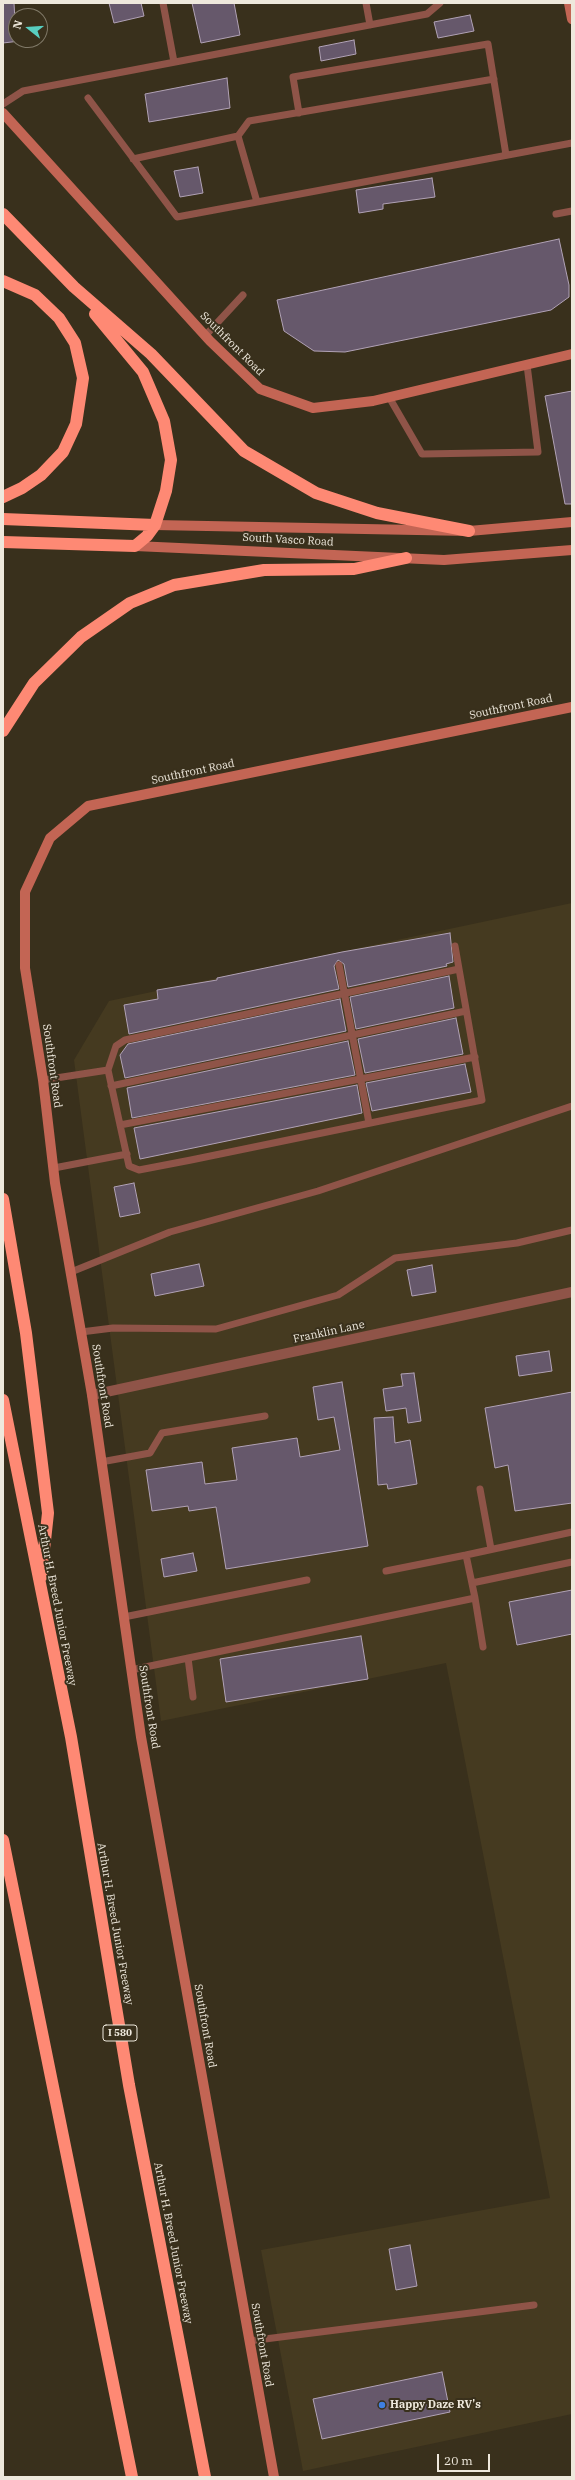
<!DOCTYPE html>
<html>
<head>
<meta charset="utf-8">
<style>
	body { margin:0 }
	#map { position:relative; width:575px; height:2480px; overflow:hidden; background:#39301c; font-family:"IBM Plex Serif",serif }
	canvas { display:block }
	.frame { position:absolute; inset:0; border:4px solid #eee8dc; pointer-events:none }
	.north { position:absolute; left:8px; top:8px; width:40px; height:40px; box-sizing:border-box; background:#39301c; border:1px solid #817a69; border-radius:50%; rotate:287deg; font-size:11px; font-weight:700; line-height:16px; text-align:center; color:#eee8dc }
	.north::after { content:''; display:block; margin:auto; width:14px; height:18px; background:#58cec0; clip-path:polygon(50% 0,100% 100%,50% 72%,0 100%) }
	.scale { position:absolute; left:437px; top:2454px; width:53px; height:18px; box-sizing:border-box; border:2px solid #eee8dc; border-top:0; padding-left:5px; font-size:12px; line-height:14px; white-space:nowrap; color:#eee8dc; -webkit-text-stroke:3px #39301c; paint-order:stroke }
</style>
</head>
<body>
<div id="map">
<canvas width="575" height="2480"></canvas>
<div class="frame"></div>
<div class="north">N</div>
<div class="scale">20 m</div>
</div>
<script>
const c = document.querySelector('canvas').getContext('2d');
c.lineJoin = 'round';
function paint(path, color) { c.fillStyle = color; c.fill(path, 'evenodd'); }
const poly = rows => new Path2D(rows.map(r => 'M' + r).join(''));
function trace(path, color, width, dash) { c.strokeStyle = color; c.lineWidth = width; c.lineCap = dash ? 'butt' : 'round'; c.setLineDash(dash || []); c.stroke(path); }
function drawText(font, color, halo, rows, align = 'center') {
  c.font = font + ' "IBM Plex Serif",serif'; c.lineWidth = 4; c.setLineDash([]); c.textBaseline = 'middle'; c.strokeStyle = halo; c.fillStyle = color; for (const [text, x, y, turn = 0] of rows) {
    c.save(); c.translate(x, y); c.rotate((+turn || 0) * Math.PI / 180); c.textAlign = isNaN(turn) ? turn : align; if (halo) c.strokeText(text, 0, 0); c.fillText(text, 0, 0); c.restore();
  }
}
paint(poly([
	[572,903,572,2414,303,2471,261,2250,550,2198,446,1663,161,1721,74,1060,109,1001]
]), '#453a20');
const building = poly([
	[3,3,14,3,16,40,20,41,3,43,3,3],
	[109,3,141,3,144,16,114,23,109,3],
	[192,3,234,3,240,35,201,43,192,3],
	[470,15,474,31,438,38,434,22,470,15],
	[354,40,356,54,321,61,319,47,354,40],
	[227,78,230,108,149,122,145,94,227,78],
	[198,167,203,193,180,197,174,171,198,167],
	[432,178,435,197,383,204,383,209,359,213,356,190,432,178],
	[559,239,569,285,569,297,551,310,345,352,314,351,284,331,277,300,559,239],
	[572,391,572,504,565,504,545,396,572,391],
	[450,933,453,962,446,964,447,966,348,987,344,964,338,960,334,966,339,989,129,1034,124,1005,158,999,157,990,217,980,217,978,342,952,450,933],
	[449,976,454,1008,356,1029,350,997,449,976],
	[340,999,346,1031,125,1078,120,1055,128,1044,340,999],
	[456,1018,463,1054,365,1073,358,1039,456,1018],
	[348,1041,355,1075,132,1118,127,1088,348,1041],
	[465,1064,471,1092,372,1111,366,1083,465,1064],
	[357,1085,362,1113,140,1159,134,1128,357,1085],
	[134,1183,140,1213,120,1217,114,1187,134,1183],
	[199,1264,204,1286,155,1296,151,1274,199,1264],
	[432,1265,436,1292,412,1296,407,1270,432,1265],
	[549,1351,552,1371,519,1376,516,1356,549,1351],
	[414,1373,421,1421,408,1423,406,1408,386,1411,383,1389,403,1386,401,1374,414,1373],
	[342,1382,368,1546,226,1569,216,1507,189,1511,188,1506,152,1511,146,1470,202,1462,205,1484,237,1480,232,1448,297,1438,300,1457,340,1450,334,1417,318,1420,313,1387,342,1382],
	[572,1392,572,1503,515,1511,508,1465,495,1468,485,1408,572,1392],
	[393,1417,395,1443,410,1440,417,1484,388,1489,387,1484,378,1485,374,1418,393,1417],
	[193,1553,197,1571,164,1577,161,1559,193,1553],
	[572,1590,572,1634,517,1645,509,1602,572,1590],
	[361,1636,368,1679,226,1702,220,1659,361,1636],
	[410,2245,417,2286,396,2290,389,2249,410,2245],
	[442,2372,450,2412,322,2439,313,2399,442,2372]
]);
paint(building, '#66586b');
trace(building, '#b1a2b6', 1);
trace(poly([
	[163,3,174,62],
	[366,3,370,25],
	[88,98,177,217,572,143],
	[3,104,23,91,427,14,440,3],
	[299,113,293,77,488,44,506,155],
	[238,136,257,202],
	[133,159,238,136,249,121,494,79],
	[556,214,572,211],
	[205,336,243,295],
	[389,397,422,454,538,452,527,365],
	[455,946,482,1100,191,1160,139,1170,129,1166,108,1070,116,1046,125,1040,459,969],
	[339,965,369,1123],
	[43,1080,108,1070],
	[111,1086,466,1011],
	[120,1125,475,1057],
	[54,1168,127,1154],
	[71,1272,170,1232,318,1191,572,1106],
	[81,1332,113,1328,216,1329,338,1295,395,1258,517,1243,572,1230],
	[101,1462,150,1453,162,1433,265,1416],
	[480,1489,491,1549],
	[386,1571,466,1555],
	[472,1583,572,1562],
	[475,1598,483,1647],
	[124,1617,307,1580],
	[188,1658,193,1697],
	[131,1670,475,1598,466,1555,572,1532],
	[249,2341,534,2305]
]), '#8f5448', 7);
trace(poly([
	[92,1395,572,1292]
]), '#8f5448', 10);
trace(poly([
	[569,3,572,19],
	[3,113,210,341,260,389,313,408,373,401,572,354],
	[155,525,469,531,572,522],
	[135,546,444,560,572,550],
	[274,2477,141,1737,92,1395,55,1183,43,1080,25,968,25,892,50,838,88,806,572,707]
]), '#c36554', 10);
trace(poly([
	[3,214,74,287,151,354,244,451,316,493,377,513,469,531],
	[3,281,35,295,59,318,75,343,83,378,76,424,63,452,41,475,22,488,3,497],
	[3,519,155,525],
	[3,542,135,546,147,536,155,525,166,491,171,460,164,421,143,372,95,314],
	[3,731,34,683,81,637,130,603,174,585,264,570,354,569,406,558],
	[3,1199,26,1333,48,1513,41,1577],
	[3,1400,71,1737,129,2085,205,2477],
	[3,1840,132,2477]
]), '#fe8974', 12);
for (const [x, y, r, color] of [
	[382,2405,4,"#3f7fe0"]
]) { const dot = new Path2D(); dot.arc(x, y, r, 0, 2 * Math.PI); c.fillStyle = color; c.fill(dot); trace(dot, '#39301c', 1.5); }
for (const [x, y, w] of [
	[120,2033,34]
]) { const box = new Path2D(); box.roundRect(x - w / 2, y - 8, w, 16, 3); c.fillStyle = '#39301c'; c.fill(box); trace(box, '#eee8dc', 1); }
drawText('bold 10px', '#eee8dc', null, [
	["I 580",120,2033]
]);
drawText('11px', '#eee8dc', '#39301c', [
	["Southfront Road",232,344,45],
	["South Vasco Road",288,540,3],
	["Southfront Road",511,707,-12],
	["Southfront Road",193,772,-12],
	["Southfront Road",52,1066,82],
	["Franklin Lane",329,1332,-12],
	["Southfront Road",102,1386,81],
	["Arthur H. Breed Junior Freeway",57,1605,79],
	["Southfront Road",149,1707,81],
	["Arthur H. Breed Junior Freeway",115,1924,80],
	["Southfront Road",205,2026,80],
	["Arthur H. Breed Junior Freeway",173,2243,79],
	["Southfront Road",262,2345,80]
]);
drawText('bold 11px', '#eee8dc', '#39301c', [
	["Happy Daze RV's",390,2405]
], 'left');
</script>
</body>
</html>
